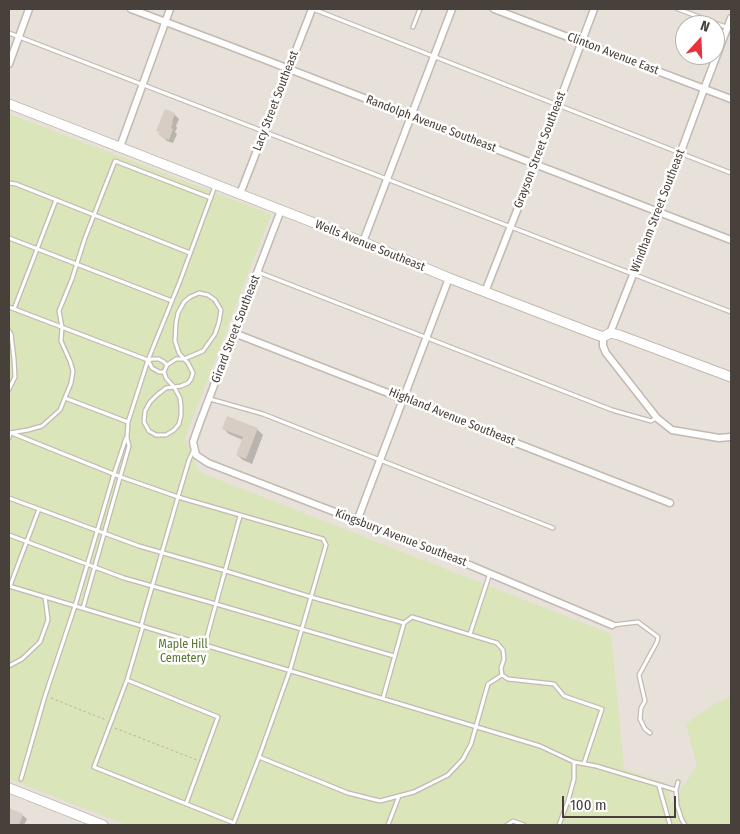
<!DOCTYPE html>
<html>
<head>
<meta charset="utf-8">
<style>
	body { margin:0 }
	#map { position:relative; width:740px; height:834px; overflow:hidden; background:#f4f0ec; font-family:"Fira Sans Condensed",sans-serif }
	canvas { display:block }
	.frame { position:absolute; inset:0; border:10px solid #48403a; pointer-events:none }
	.north { position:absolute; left:675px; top:15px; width:50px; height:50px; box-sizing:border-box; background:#fff; border:1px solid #b6b3b0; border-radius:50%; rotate:20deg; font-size:14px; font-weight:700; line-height:20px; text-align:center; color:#48403a }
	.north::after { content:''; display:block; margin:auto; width:18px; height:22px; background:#e7313b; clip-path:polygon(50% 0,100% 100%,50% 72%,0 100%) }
	.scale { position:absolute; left:562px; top:796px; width:114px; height:22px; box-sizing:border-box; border:2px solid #48403a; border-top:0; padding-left:6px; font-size:15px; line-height:18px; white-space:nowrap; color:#48403a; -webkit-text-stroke:4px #fff; paint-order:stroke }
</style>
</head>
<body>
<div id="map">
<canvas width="740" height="834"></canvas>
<div class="frame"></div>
<div class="north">N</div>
<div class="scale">100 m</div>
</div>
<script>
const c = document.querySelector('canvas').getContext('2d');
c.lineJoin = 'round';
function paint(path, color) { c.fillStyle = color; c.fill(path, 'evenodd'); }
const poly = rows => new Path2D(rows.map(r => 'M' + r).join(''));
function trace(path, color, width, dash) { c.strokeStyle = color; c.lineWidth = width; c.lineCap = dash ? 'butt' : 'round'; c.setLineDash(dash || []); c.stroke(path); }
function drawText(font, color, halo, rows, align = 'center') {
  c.font = font + ' "Fira Sans Condensed",sans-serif'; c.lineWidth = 5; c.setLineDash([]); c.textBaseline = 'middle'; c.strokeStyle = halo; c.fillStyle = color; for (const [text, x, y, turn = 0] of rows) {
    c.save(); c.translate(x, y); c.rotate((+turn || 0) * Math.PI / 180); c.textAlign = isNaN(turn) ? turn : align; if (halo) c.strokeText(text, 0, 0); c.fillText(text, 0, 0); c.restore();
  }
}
paint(poly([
	[9,9,731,9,731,825,9,825],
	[685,25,715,25,715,55,685,55]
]), '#e8e1da');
paint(poly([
	[9,114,271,214,185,438,199,472,611,634,624,769,666,783,671,804,697,766,686,724,716,703,731,696,731,825,127,825,9,779]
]), '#dae5b9');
paint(poly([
	[166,111,175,115,179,119,176,126,177,128,175,132,177,134,173,143,167,141,160,134],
	[223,428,257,429,263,435,252,464,243,460,237,455,243,440,229,434],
	[10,810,22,815,27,819,24,825,9,825,9,813]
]), '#0003');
paint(poly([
	[165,109,175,113,172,122,173,122,171,128,173,129,169,140,161,137,161,136,158,135,159,132,156,131],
	[227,416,258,428,246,459,236,455,243,437,222,429],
	[9,808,23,814,19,825,9,825]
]), '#d8cdc5');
const service = poly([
	[313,9,731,173],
	[678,9,731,29],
	[413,27,420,9],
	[9,33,731,312],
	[9,183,16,184,190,253],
	[9,238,172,301],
	[258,272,612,410,651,421,656,418],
	[199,293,208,295,215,300,221,310,219,322,215,334,203,351,184,359,179,353,175,341,176,323,178,313,184,302,190,297,199,293],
	[9,307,148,360,153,359,159,359,164,362,167,365,164,372,159,372,152,368,148,360],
	[14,309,56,200],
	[9,331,11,334,14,359,15,377,9,389],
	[164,372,166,378,174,387,181,386,188,383,191,379,193,373,188,363,184,359,176,359,167,365],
	[174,387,180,398,181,406,181,415,179,424,174,430,166,435,156,435,149,431,144,422,145,411,150,402,157,395,166,388,174,387],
	[65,398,128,422],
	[210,399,263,414,553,528],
	[9,432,121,477,178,497,323,539,326,545,290,670,259,757,233,825],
	[9,438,10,433,28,430,42,426,60,410,71,383,73,371,70,361,61,341,62,327,59,311,72,279,85,238,115,161,211,198],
	[9,498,139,546,226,571,311,597,404,623,412,617,497,643,503,650,504,659,501,668,502,675,508,679,554,684,564,696,602,709,584,763],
	[9,535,124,578,216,604,394,656],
	[9,586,540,746,574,762,596,766,676,790],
	[10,586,39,509],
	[83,608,129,446,127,438,128,422,148,360,180,281,215,186],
	[613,625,638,622,658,637,657,642,639,675,645,701,641,708,640,719,645,729,650,733],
	[141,626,145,611,178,497,189,460,193,451],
	[470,634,490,573],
	[205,644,240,516],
	[9,666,22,659,40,642,48,620,45,597],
	[127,680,143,626],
	[383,698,404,623],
	[259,757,348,793,380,801,414,792,448,775,463,759,471,744,488,684,502,675],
	[21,779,45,696,75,606,114,474,126,438],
	[678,782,676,790,677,805,682,820,685,825],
	[659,786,670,825],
	[186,804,218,717,127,680,94,767,234,823],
	[388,825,399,796],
	[507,825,513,821,524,825],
	[559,825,568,801,574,779,574,762]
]);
const minor = poly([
	[131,9,227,45,731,240],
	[494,9,731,99],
	[9,64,29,9],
	[120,147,170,9],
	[240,194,312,9],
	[281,210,200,422,193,442,196,455,208,463,441,553,612,625],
	[363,242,452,9],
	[485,292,552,121,594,9],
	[234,333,670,503],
	[610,333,669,184,704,89,731,18],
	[603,337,603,346,606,353,657,418,672,430,719,438,731,437],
	[357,521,449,278]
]);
const tertiary = poly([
	[9,104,363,242,449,278,592,333,603,337,610,333,619,335,731,377],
	[9,788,103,825]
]);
trace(service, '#c2b9b2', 5.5);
trace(minor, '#c2b9b2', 9);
trace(tertiary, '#c2b9b2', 11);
trace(poly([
	[51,698,106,720],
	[115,728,197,760]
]), '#c0afa2', 1, [2.5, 2.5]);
trace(service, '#fff', 3);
trace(minor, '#fff', 6);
trace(tertiary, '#fff', 9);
drawText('12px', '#48403a', '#fff', [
	["Clinton Avenue East",613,54,21],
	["Lacy Street Southeast",276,101,-69],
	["Randolph Avenue Southeast",431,124,21],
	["Grayson Street Southeast",540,150,-69],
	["Windham Street Southeast",658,211,-69],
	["Wells Avenue Southeast",370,246,22],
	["Girard Street Southeast",236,329,-69],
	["Highland Avenue Southeast",452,417,22],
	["Kingsbury Avenue Southeast",401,538,21]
]);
drawText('12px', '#597632', '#fff', [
	["Maple Hill",183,645],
	["Cemetery",183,659]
]);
</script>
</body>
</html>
